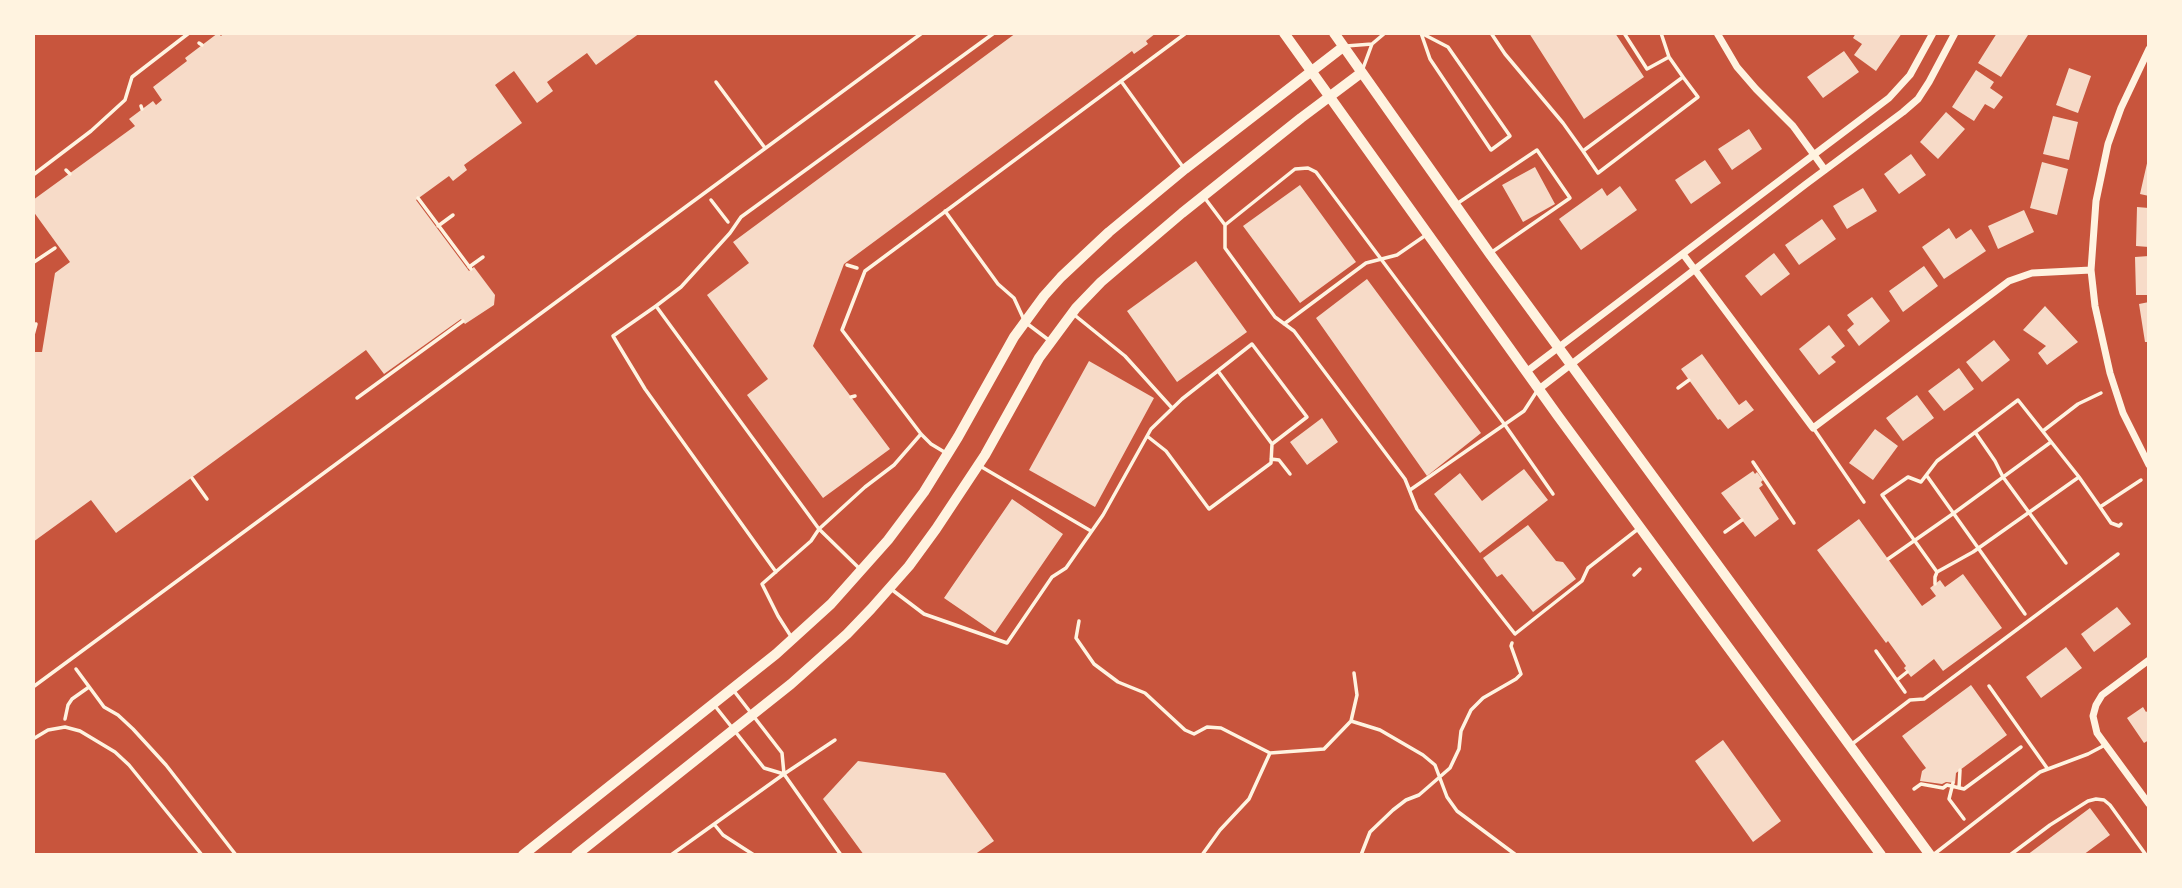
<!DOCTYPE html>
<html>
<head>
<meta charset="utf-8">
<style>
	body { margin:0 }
	#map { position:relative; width:2182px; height:888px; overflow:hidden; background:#c8553d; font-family:Raleway,sans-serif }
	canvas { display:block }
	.frame { position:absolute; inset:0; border:35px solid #fff3e0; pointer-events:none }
</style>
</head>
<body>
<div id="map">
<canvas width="2182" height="888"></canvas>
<div class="frame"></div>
</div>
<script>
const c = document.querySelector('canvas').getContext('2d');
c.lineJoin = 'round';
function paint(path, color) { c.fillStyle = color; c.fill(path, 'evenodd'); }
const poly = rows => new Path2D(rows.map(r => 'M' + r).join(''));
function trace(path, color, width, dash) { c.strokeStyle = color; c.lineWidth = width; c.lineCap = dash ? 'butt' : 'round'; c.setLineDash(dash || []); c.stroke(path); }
paint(poly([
	[218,33,221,36,224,33,640,33,596,65,587,53,547,82,553,91,537,103,514,71,495,85,522,123,464,165,467,170,453,181,449,176,416,200,469,271,474,267,495,295,494,305,465,324,461,319,384,374,366,350,116,533,91,500,33,542,33,352,42,352,55,273,70,262,33,211,33,200,135,126,129,119,153,101,156,105,162,100,153,87,187,61,185,58],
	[1016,33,1156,33,1146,41,1148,44,1134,54,1132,51,844,264,813,346,890,449,823,498,747,395,768,379,707,295,749,263,733,242],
	[1529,33,1615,33,1644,77,1584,119],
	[1856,33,1902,33,1876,71,1854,55,1862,44,1853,38],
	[1997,33,2028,35,2001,77,1978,63],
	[1844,51,1859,72,1823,98,1807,77],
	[2069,68,2091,76,2078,113,2056,105],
	[1976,70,1994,82,1990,88,2003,97,1994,109,1985,104,1974,121,1952,107],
	[1946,112,1965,129,1938,159,1920,142],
	[2053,116,2078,122,2069,160,2043,154],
	[1749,129,1762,149,1732,170,1718,149],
	[1911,154,1926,175,1899,194,1884,174],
	[2148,159,2149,159,2149,196,2140,194],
	[1705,160,1721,183,1691,204,1675,180],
	[2042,162,2068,169,2057,215,2030,208],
	[1535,167,1555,204,1523,222,1502,185],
	[1300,185,1356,262,1300,303,1243,226],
	[1620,186,1637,210,1581,250,1559,219,1602,188,1607,196],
	[1863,188,1877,211,1847,229,1833,206],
	[2137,207,2149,208,2149,247,2136,246],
	[2024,210,2034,232,1998,249,1988,226],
	[1822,219,1836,239,1799,265,1785,245],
	[1949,228,1956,239,1971,229,1986,251,1944,279,1922,247],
	[1774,253,1790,274,1761,296,1745,276],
	[2149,256,2149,295,2136,295,2135,257],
	[1196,261,1247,332,1177,382,1127,311],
	[1924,266,1938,286,1903,312,1889,291],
	[1367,279,1481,433,1427,476,1316,318],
	[1872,297,1890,321,1859,346,1847,330,1854,324,1847,315],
	[2149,302,2149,342,2145,342,2139,304],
	[2045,306,2078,342,2047,365,2038,353,2046,346,2023,330],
	[1829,325,1845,346,1831,357,1836,362,1819,375,1799,349],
	[1994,340,2010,360,1982,382,1966,362],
	[1702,354,1739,405,1746,400,1754,410,1728,429,1720,419,1718,420,1681,369],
	[1089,361,1154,398,1095,507,1029,470],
	[1959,368,1974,389,1944,411,1928,391],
	[1917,395,1934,418,1903,441,1886,418],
	[1322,418,1338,442,1307,465,1290,442],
	[1875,429,1898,446,1873,480,1849,463],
	[1524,469,1548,500,1480,553,1434,494,1460,473,1482,501],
	[1753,471,1755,474,1757,472,1763,480,1761,482,1763,485,1759,488,1779,519,1755,537,1721,493],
	[1012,499,1063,534,995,633,944,598],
	[1859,519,1922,606,1936,596,1930,588,1940,580,1945,587,1963,574,2002,628,1943,671,1934,659,1911,677,1904,668,1906,666,1888,641,1886,643,1817,550],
	[1528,525,1556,561,1563,562,1576,579,1533,612,1502,574,1497,577,1483,558],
	[2117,607,2131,624,2094,652,2081,634],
	[2066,647,2082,668,2041,698,2026,677],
	[1971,685,2007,735,1956,773,1955,783,1946,782,1942,784,1920,781,1922,771,1926,768,1902,736],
	[2143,707,2146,712,2149,710,2149,740,2144,743,2127,718],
	[1723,740,1781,821,1753,842,1695,761],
	[858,761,945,773,994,841,974,855,864,855,823,799],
	[2090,808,2110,835,2083,855,2027,855]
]), '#f7dbc8');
trace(poly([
	[199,43,202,45],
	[141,106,142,109],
	[66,170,70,174],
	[418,198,471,269],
	[711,200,728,222],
	[438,226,453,215],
	[34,262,55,248],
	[847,265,857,268],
	[469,267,483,257],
	[33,335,36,324],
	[1678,388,1689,380],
	[851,397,855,396],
	[357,398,463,321],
	[2043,431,2078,404,2101,393],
	[1975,432,1995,461,2003,477,2066,563],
	[1927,476,2025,614],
	[192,478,207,499],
	[2100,507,2111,523,2119,526,2121,524],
	[1725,532,1742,520],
	[1888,559,1954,513,2051,442],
	[1937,572,1882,495,1908,477,1921,482,1937,461,2018,400,2079,477],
	[1634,575,1640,569],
	[1935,584,1935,577,1937,572,1973,552,2079,477,2100,507,2141,480],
	[1079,621,1076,638,1094,664,1118,682,1145,693,1185,730,1194,734,1207,727,1221,728,1270,753,1324,749,1351,721,1357,695,1354,673],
	[1876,651,1905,692],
	[76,669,104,707,118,715,133,729,166,765,236,855],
	[1897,680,1907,672],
	[65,719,68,705,72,699,89,687],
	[1351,721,1380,730,1423,755,1435,765,1447,797,1457,811,1516,855],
	[1953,783,1949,799,1964,819],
	[1959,788,1960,770],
	[1914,789,1921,784,1943,788,1947,785,1964,789,2021,747],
	[1202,855,1220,830,1249,799,1270,753],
	[1361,855,1370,832,1393,810,1406,800,1419,795,1450,768,1459,749,1461,731,1471,710,1483,698,1516,679,1521,674,1511,646,1512,643]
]), '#fff3e0', 3.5);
trace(poly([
	[1421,33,1448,47,1510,136,1491,150,1430,59,1421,33],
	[1491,33,1505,54,1563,123,1583,151,1683,77,1669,57,1661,33],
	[1624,33,1647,69,1669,57],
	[1346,46,1372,44],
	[1362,71,1372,44,1385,33],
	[1121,81,1183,167],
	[716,82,765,148],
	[1583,151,1598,173,1698,97,1683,77],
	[33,175,91,131,125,100,132,77,189,33],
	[1204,197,1225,225,1225,248,1275,317,1294,331,1405,479,1417,509,1515,634,1582,581,1588,568,1638,529],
	[1458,203,1537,150,1570,198,1492,252],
	[945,211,998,284,1014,298,1025,322,1050,341],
	[1225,225,1295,169,1308,168,1316,172,1505,425,1553,494],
	[33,273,33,285],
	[656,306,613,336,645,389,776,572],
	[1072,313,1125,356,1172,408],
	[1284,324,1366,263,1397,255,1426,235],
	[1814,429,1864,502],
	[1147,436,1166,451,1209,509,1271,463,1272,444,1218,371],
	[946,453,931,444,921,434,842,330,865,271,1186,33],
	[1271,459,1279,460,1290,474],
	[1753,462,1794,523],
	[980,466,1091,531],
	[1410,490,1524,411,1537,391],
	[861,570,819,529,656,306,681,287,730,233,741,217,994,33],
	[891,589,924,614,1007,643,1052,577,1066,568,1103,515,1151,429,1182,399,1252,344,1307,417,1272,444],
	[792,638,778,616,762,584,811,541,819,529,865,487,894,465,921,434],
	[1989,686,2047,768],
	[33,687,922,33],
	[715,706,764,768,784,774,782,753,734,691],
	[33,739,48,730,65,727,80,731,115,752,129,765,202,855],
	[1852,744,1910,700,1924,699,2118,554],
	[784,774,841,855],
	[714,824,723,835,754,855],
	[671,855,784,774,835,740],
	[1933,855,2040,772,2088,754,2105,745],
	[2010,855,2050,825,2088,801,2096,799,2104,800,2110,805,2146,855]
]), '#fff3e0', 3.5);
trace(poly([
	[1717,33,1737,67,1756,89,1793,126,1825,170],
	[2149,49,2121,108,2108,144,2096,201,2091,270,2095,306,2110,373,2123,413,2149,465],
	[1683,254,1813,428,2009,281,2032,273,2091,270],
	[1526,372,1889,98,1910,75,1933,33],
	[1539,389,1806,184,1903,112,1918,99,1929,82,1955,33],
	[2149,660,2102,695,2096,705,2093,716,2097,733,2149,804]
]), '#fff3e0', 7);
trace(poly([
	[523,855,776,654,831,604,888,540,924,492,958,437,1014,337,1044,296,1061,277,1109,232,1185,169,1343,47],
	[576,855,791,684,847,634,871,609,909,566,936,529,985,455,1039,358,1076,308,1101,282,1182,213,1301,118,1361,73]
]), '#fff3e0', 10);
trace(poly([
	[1284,33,1558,416,1881,855],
	[1334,33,1490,254,1930,855]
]), '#fff3e0', 10);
</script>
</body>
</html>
